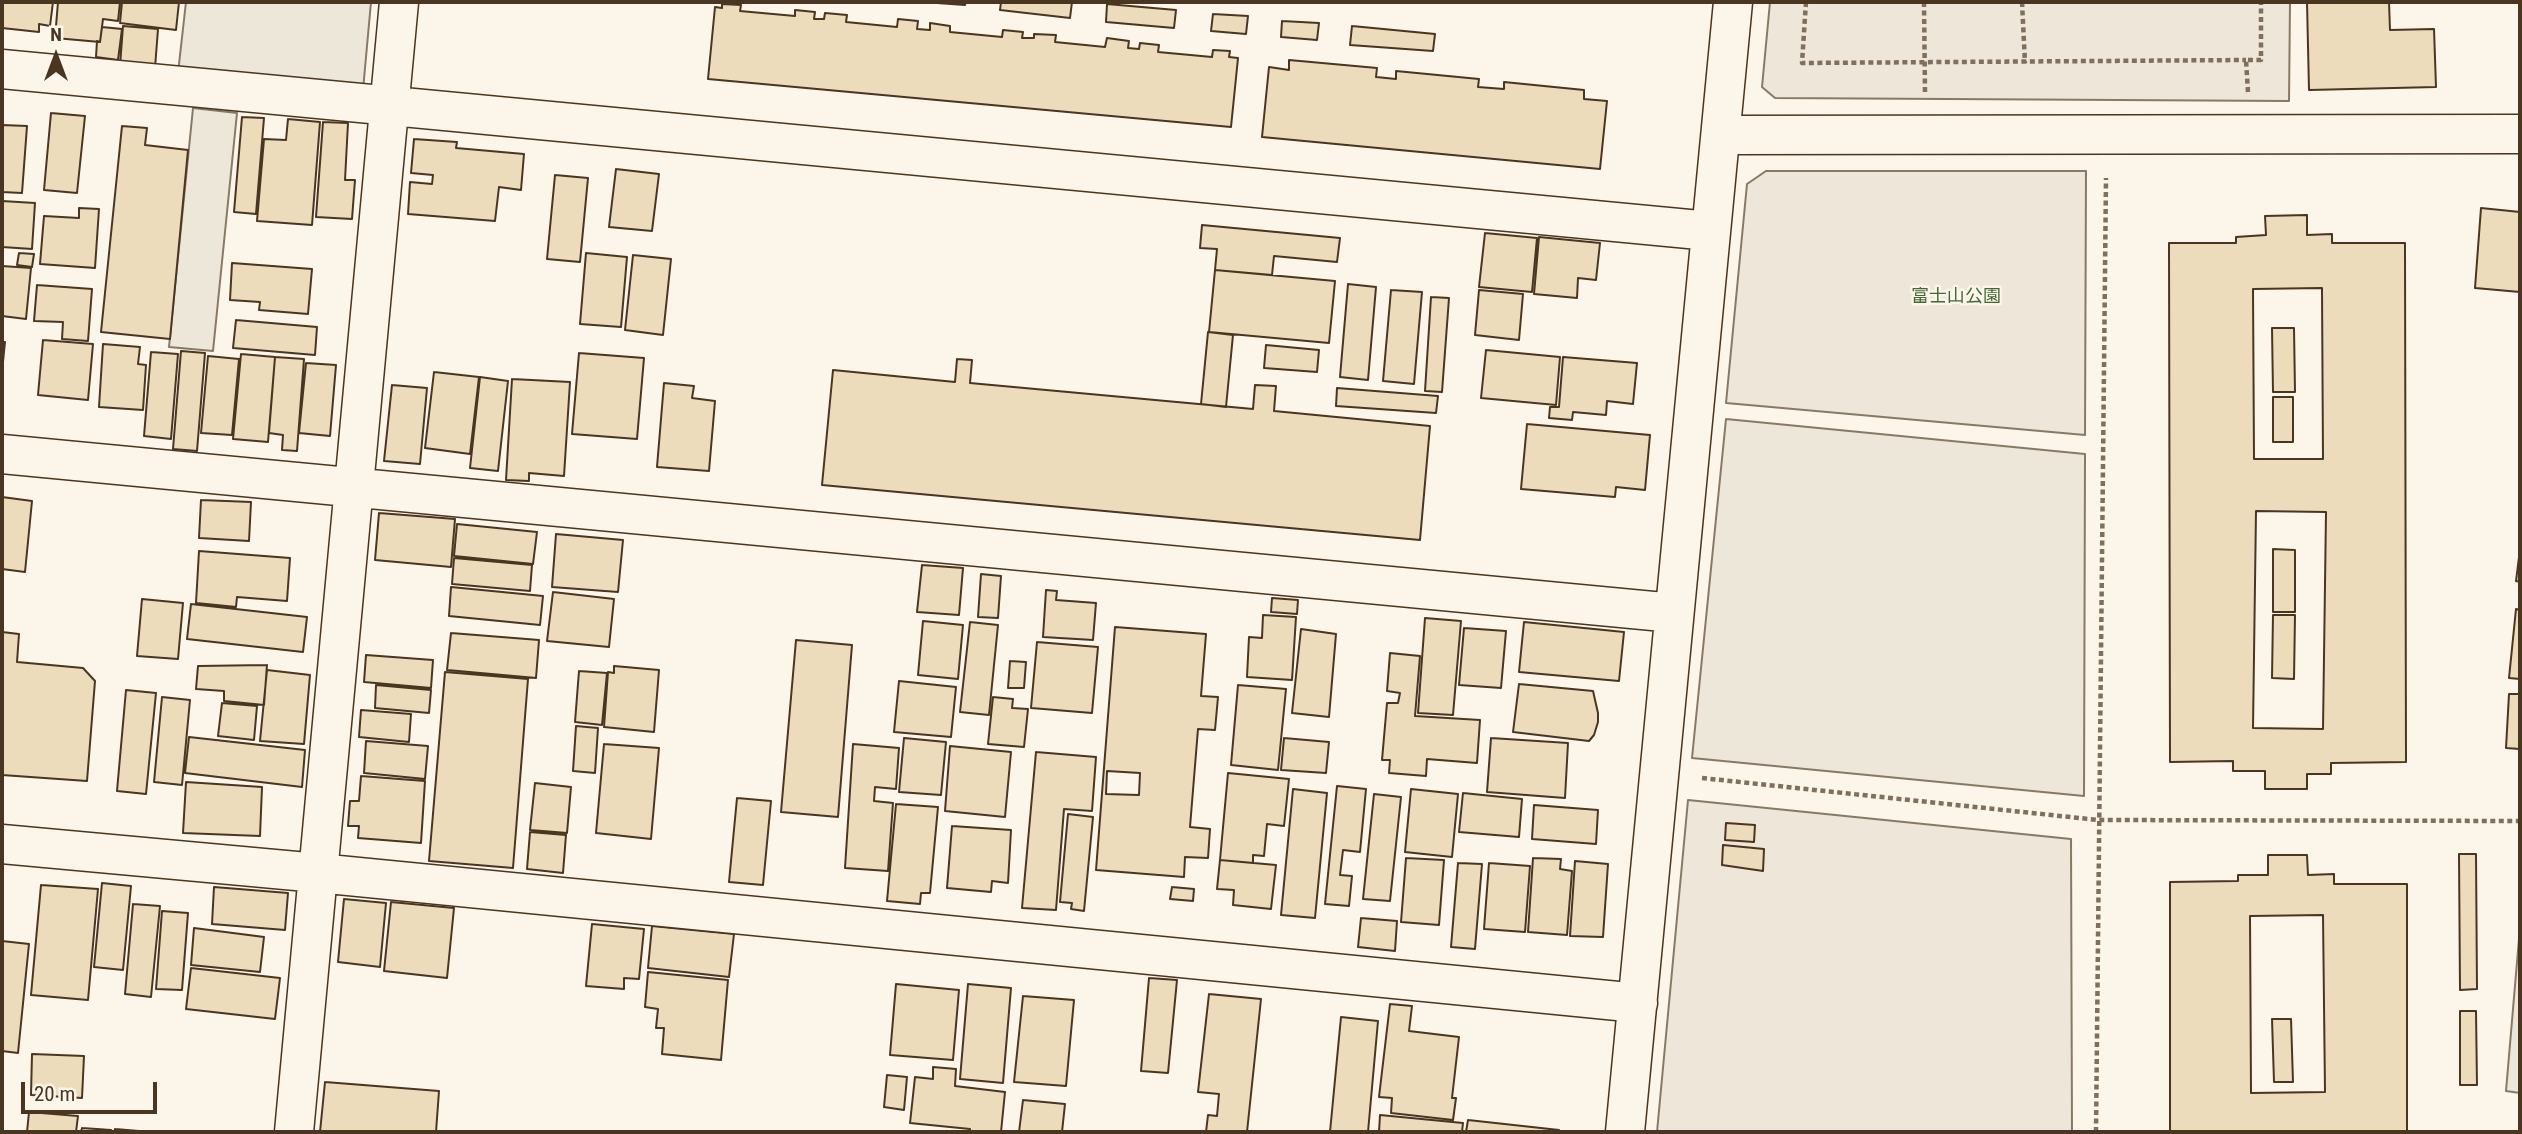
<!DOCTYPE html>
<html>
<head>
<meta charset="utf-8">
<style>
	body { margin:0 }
	#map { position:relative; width:2522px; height:1134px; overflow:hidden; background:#fbf6e9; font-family:"Roboto Condensed",sans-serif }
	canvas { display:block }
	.frame { position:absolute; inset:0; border:4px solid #4a3520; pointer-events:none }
	.north { position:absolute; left:21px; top:21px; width:70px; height:70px; -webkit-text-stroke:5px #fbf6e9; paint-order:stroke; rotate:0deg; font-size:19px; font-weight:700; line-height:28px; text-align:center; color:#4a3520 }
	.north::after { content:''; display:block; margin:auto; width:24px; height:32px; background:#4a3520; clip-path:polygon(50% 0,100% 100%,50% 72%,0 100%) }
	.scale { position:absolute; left:21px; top:1082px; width:136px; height:32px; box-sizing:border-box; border:4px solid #4a3520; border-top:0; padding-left:9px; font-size:21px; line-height:24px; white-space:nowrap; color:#4a3520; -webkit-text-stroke:5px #fbf6e9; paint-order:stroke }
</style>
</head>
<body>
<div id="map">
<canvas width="2522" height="1134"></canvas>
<div class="frame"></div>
<div class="north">N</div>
<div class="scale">20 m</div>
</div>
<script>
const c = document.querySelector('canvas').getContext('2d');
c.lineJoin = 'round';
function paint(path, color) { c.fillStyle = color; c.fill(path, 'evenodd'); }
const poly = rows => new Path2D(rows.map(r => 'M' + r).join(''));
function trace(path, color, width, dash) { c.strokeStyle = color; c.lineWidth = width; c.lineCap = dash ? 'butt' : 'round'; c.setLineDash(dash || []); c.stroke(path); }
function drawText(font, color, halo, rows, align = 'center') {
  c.font = font + ' "Roboto Condensed","Noto Sans JP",sans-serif'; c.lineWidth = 5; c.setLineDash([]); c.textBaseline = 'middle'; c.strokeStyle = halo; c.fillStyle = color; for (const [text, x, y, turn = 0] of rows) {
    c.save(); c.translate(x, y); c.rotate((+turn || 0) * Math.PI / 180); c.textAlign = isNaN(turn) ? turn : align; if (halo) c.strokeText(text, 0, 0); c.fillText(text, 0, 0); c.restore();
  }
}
const green = poly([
	[1770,2,2290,2,2289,101,1775,98,1762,87,1770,2],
	[1766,171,2086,171,2085,435,1726,403,1747,184,1766,171],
	[1688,800,2071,839,2072,1132,1657,1132,1688,800]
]);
paint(green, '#ede6d9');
trace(green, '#887966', 2);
const parking = poly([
	[186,2,371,2,363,90,178,73,186,2],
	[193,108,237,113,213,351,169,347,193,108],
	[1726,419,2085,454,2084,796,1692,758,1726,419],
	[2520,927,2520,1093,2506,1091,2520,927]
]);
paint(parking, '#ede7d9');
trace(parking, '#887966', 2);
const building = poly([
	[2,2,53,2,50,26,39,24,39,32,2,28,2,2],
	[58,2,120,2,118,21,103,19,100,42,55,38,58,2],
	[122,2,179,2,176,30,120,23,122,2],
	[923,2,966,2,965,5,923,2],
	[1001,2,1072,2,1070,18,1000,10,1001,2],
	[2307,2,2389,2,2390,30,2434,29,2436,87,2309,90,2307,2],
	[722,4,741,5,740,11,795,16,795,10,815,12,814,19,824,19,825,13,847,15,846,22,897,27,898,19,918,21,917,29,930,30,930,23,950,26,950,32,1002,37,1003,30,1023,32,1022,38,1034,38,1034,34,1056,35,1055,42,1105,47,1107,38,1129,41,1128,48,1139,49,1140,43,1159,45,1158,52,1212,57,1213,50,1230,51,1229,57,1238,58,1231,127,708,79,715,7,722,8,722,4],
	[1107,4,1176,10,1174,28,1106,22,1107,4],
	[1213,14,1248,16,1246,34,1211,31,1213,14],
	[1282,21,1319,23,1317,40,1281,37,1282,21],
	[123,26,158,29,155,68,120,66,123,26],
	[1352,26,1435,34,1433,51,1350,45,1352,26],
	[102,27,122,29,118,60,96,57,97,41,100,42,102,27],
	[1289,60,1377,68,1376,77,1396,79,1396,71,1479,79,1478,87,1504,89,1504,82,1584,90,1584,99,1607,101,1600,169,1262,137,1269,67,1289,70,1289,60],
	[51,113,85,116,77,193,44,190,51,113],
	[242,117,264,118,256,214,234,212,242,117],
	[288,119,320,122,312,225,257,221,264,139,286,140,288,119],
	[323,122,348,123,345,180,355,180,352,219,316,217,323,122],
	[2,125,27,126,22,193,2,192,2,125],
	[122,126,147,128,145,145,188,150,170,339,101,332,122,126],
	[414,139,457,142,456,148,524,154,521,190,499,187,495,221,408,214,410,182,432,184,433,175,411,173,414,139],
	[616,169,659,174,652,231,609,227,616,169],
	[555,175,588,178,580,262,547,259,555,175],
	[2,201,35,203,32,249,2,247,2,201],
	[79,208,99,209,95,268,40,264,44,216,79,218,79,208],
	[2481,208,2520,212,2520,292,2475,288,2481,208],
	[2307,215,2307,235,2332,234,2332,243,2405,243,2406,762,2331,763,2331,774,2307,774,2307,789,2265,789,2265,771,2233,771,2233,761,2170,762,2169,243,2236,243,2236,237,2266,235,2265,216,2307,215],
	[2322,288,2323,459,2254,459,2253,289,2322,288],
	[2256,511,2326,512,2323,729,2253,728,2256,511],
	[1202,225,1340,238,1337,262,1274,256,1272,275,1215,270,1217,249,1200,248,1202,225],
	[1485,233,1537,238,1532,292,1479,287,1485,233],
	[1539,237,1600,243,1596,280,1578,278,1577,298,1534,294,1539,237],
	[19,253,34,254,32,267,17,265,19,253],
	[586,253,627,257,621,327,580,324,586,253],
	[633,255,671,259,663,335,625,330,633,255],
	[232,263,312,269,308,314,259,310,260,302,230,300,232,263],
	[2,266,31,268,26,319,2,316,2,266],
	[1215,270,1335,281,1329,343,1209,332,1215,270],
	[1348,284,1376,287,1368,380,1340,377,1348,284],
	[37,285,92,289,88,341,62,339,63,322,34,321,37,285],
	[1391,290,1422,292,1414,384,1383,381,1391,290],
	[1479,290,1523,294,1519,340,1475,335,1479,290],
	[1431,297,1449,298,1442,392,1425,391,1431,297],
	[236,320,317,327,315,355,233,348,236,320],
	[2272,328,2294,328,2295,392,2273,392,2272,328],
	[1208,332,1233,335,1226,407,1201,404,1208,332],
	[43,340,93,344,88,400,38,395,43,340],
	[2,342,5,342,2,372,2,342],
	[103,344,140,347,138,364,146,365,143,410,99,407,103,344],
	[1266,345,1319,350,1317,372,1264,368,1266,345],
	[1486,350,1560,357,1556,405,1481,398,1486,350],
	[181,351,205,353,197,451,173,449,181,351],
	[151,352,178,354,171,439,144,436,151,352],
	[579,353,644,358,637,439,572,434,579,353],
	[241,354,275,357,268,442,233,439,241,354],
	[208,356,239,359,232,435,201,433,208,356],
	[275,357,304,359,297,451,282,450,283,435,269,433,275,357],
	[1563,357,1637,363,1633,404,1607,401,1606,415,1573,412,1572,420,1549,418,1550,407,1559,407,1563,357],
	[957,359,972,360,970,383,1253,409,1255,385,1276,386,1274,411,1430,426,1420,540,822,485,833,370,955,382,957,359],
	[306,363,336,365,330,436,299,433,306,363],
	[434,372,479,377,470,454,425,448,434,372],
	[480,377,508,381,498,471,470,468,480,377],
	[512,379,570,382,564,476,529,473,529,481,506,480,512,379],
	[664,383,694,386,692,398,715,401,709,471,657,467,664,383],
	[392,385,427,388,420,464,384,461,392,385],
	[1337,388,1438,396,1436,413,1336,406,1337,388],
	[2273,397,2293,397,2293,442,2273,442,2273,397],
	[1527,424,1650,435,1645,490,1616,487,1615,497,1521,489,1527,424],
	[2,497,32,501,25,572,2,569,2,497],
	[201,500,251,502,249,541,199,538,201,500],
	[379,513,455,519,451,567,375,560,379,513],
	[457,524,537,532,533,564,454,556,457,524],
	[556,534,623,540,618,592,552,587,556,534],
	[2273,549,2295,550,2295,612,2273,612,2273,549],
	[2520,549,2520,582,2516,581,2520,549],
	[199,551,290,558,287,601,237,597,236,607,196,603,199,551],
	[454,558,532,565,530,591,452,584,454,558],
	[922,565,963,568,959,615,917,612,922,565],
	[981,574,1001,576,998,618,978,617,981,574],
	[451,587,543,596,540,625,449,616,451,587],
	[1046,590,1057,591,1056,600,1096,603,1093,640,1043,637,1046,590],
	[553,592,614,599,609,647,547,641,553,592],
	[1272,598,1298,600,1297,614,1271,612,1272,598],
	[142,599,183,603,178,659,137,656,142,599],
	[191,604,307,617,303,652,187,639,191,604],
	[2516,609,2520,610,2520,679,2509,678,2516,609],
	[1263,615,1296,617,1292,680,1247,677,1249,637,1262,638,1263,615],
	[2273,615,2295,615,2294,679,2272,678,2273,615],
	[1425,618,1461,621,1453,715,1418,713,1425,618],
	[923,621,963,625,958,679,918,675,923,621],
	[970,622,998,625,989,715,960,712,970,622],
	[1524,622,1624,632,1619,681,1519,672,1524,622],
	[1115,627,1206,634,1201,696,1218,697,1215,730,1198,729,1190,827,1210,829,1208,858,1185,857,1184,877,1096,870,1115,627],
	[1107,771,1140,773,1139,795,1106,794,1107,771],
	[1464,628,1506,631,1501,688,1459,685,1464,628],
	[1301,629,1336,634,1329,717,1292,713,1301,629],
	[2,632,19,634,17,662,83,668,95,681,87,781,2,775,2,632],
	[451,633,539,640,536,678,447,670,451,633],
	[796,640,852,645,838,817,781,812,796,640],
	[1037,642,1098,647,1092,713,1031,708,1037,642],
	[1390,653,1420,656,1415,716,1480,720,1477,763,1427,759,1426,776,1389,773,1390,760,1382,760,1387,703,1398,703,1400,693,1387,691,1390,653],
	[366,655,433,660,431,688,364,682,366,655],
	[1010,661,1026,662,1024,688,1008,688,1010,661],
	[267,665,264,705,224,701,224,691,196,689,198,666,267,665],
	[614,666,659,670,654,732,604,727,608,672,614,673,614,666],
	[267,670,310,675,304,744,260,741,267,670],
	[579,671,607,673,602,725,575,722,579,671],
	[445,672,528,679,513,868,429,861,445,672],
	[899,681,956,687,951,737,894,732,899,681],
	[1519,684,1593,691,1598,713,1598,722,1594,735,1589,741,1513,732,1519,684],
	[376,685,431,690,429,713,375,708,376,685],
	[1238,685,1286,689,1278,770,1231,765,1238,685],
	[126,690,156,693,146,794,117,791,126,690],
	[2509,694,2520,694,2520,749,2506,748,2509,694],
	[162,697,190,700,182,785,154,782,162,697],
	[993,697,1013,699,1012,708,1028,709,1024,747,988,744,993,697],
	[222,703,257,706,254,740,218,736,222,703],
	[361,710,411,714,409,742,359,737,361,710],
	[576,726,598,728,595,773,573,771,576,726],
	[189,737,305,750,302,787,185,773,189,737],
	[904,738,946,742,941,795,899,792,904,738],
	[1284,738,1329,742,1326,773,1281,770,1284,738],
	[1491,738,1568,743,1565,798,1487,792,1491,738],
	[366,741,428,746,425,779,364,773,366,741],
	[604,744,659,748,651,839,596,833,604,744],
	[853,744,899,748,896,789,875,787,874,801,893,803,888,871,845,868,853,744],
	[950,746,1011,752,1005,817,945,811,950,746],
	[1036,752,1096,757,1092,811,1064,809,1056,910,1022,908,1036,752],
	[1228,773,1289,779,1284,826,1267,824,1264,856,1253,855,1253,863,1220,860,1228,773],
	[361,776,425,781,421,843,358,838,359,826,348,826,350,801,359,801,361,776],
	[186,782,262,787,260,836,183,833,186,782],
	[535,783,571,787,567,833,530,830,535,783],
	[1337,786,1366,789,1360,852,1343,850,1340,875,1352,876,1349,906,1325,904,1337,786],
	[1293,789,1327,793,1315,918,1281,915,1293,789],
	[1411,789,1458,794,1452,857,1405,852,1411,789],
	[1463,793,1522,799,1519,837,1459,832,1463,793],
	[1374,794,1401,797,1390,901,1363,899,1374,794],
	[737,798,771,801,763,885,729,882,737,798],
	[896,804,938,807,930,893,921,893,920,904,887,901,896,804],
	[1534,805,1598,810,1596,844,1532,839,1534,805],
	[1068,814,1093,817,1084,911,1071,909,1072,903,1060,902,1068,814],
	[1726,823,1755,825,1754,842,1725,840,1726,823],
	[952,826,1011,830,1008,883,992,881,991,892,947,888,952,826],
	[530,832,566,835,563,873,527,869,530,832],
	[1723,845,1764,849,1763,871,1722,865,1723,845],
	[2459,854,2476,854,2477,989,2460,990,2459,854],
	[2268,855,2307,855,2308,875,2334,874,2334,884,2407,884,2407,1132,2170,1132,2170,882,2238,881,2238,875,2268,875,2268,855],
	[2323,915,2325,1092,2251,1093,2250,916,2323,915],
	[1406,858,1444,860,1439,925,1401,922,1406,858],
	[1533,858,1561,859,1560,869,1572,871,1567,935,1528,932,1533,858],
	[1220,860,1276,865,1271,909,1233,905,1234,890,1217,889,1220,860],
	[1575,861,1608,864,1603,937,1570,936,1575,861],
	[1458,863,1482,864,1475,949,1451,947,1458,863],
	[1489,863,1530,866,1525,932,1484,929,1489,863],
	[102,883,131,886,123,970,94,967,102,883],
	[41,885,98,889,88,1000,31,995,41,885],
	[214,887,288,893,285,930,212,924,214,887],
	[1172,887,1194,889,1193,901,1170,899,1172,887],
	[344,899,386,903,380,967,338,962,344,899],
	[391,902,454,908,447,978,384,971,391,902],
	[133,904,160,906,151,997,125,994,133,904],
	[162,911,188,913,182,990,156,989,162,911],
	[1361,918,1397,921,1395,951,1358,947,1361,918],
	[592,924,644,929,639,979,624,978,624,989,586,986,592,924],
	[652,926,734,934,729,977,648,968,652,926],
	[194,928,264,937,260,972,191,965,194,928],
	[2,941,29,944,18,1053,2,1051,2,941],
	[191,968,280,978,275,1019,186,1009,191,968],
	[648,972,728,980,721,1060,662,1054,664,1028,656,1028,658,1009,645,1007,648,972],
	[1149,978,1177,980,1168,1073,1141,1071,1149,978],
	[896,984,959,990,953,1060,890,1055,896,984],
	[968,984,1011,988,1003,1083,960,1079,968,984],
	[1209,994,1261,999,1247,1132,1206,1132,1208,1115,1217,1116,1219,1094,1198,1092,1209,994],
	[1023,996,1074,1000,1066,1086,1014,1082,1023,996],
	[1390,1004,1412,1006,1409,1031,1459,1037,1452,1098,1456,1098,1453,1120,1391,1113,1392,1098,1379,1097,1390,1004],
	[2460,1011,2476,1011,2477,1085,2460,1085,2460,1011],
	[1341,1017,1378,1021,1368,1132,1330,1132,1341,1017],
	[2272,1019,2291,1019,2293,1082,2274,1082,2272,1019],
	[32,1054,84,1056,82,1098,31,1095,32,1054],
	[933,1067,956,1069,955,1086,1005,1092,1001,1132,970,1132,970,1129,910,1123,915,1077,933,1079,933,1067],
	[887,1075,907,1077,904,1110,884,1107,887,1075],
	[325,1082,439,1091,436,1132,320,1132,325,1082],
	[1023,1100,1065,1104,1062,1132,1019,1132,1023,1100],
	[29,1112,78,1116,76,1132,27,1132,29,1112],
	[1380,1115,1463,1123,1462,1132,1379,1132,1380,1115],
	[1468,1120,1559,1130,1559,1132,1466,1132,1468,1120],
	[82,1128,111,1130,111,1132,81,1132,82,1128],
	[115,1129,151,1132,114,1132,115,1129]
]);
paint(building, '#ecdcbc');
trace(building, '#4a3520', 2);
const street = poly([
	[2,69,1710,231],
	[1721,135,2520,134],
	[2,454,1674,613],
	[2,844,318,873,1638,1003],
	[294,1132,399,2],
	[1625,1132,1733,2]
]);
trace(street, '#4a3520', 41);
trace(poly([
	[1806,2,1802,63,2246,60],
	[1924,2,1925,92],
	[2022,2,2025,63],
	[2248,92,2246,60,2261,60,2261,2],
	[1702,778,2098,820,2520,821],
	[2096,1132,2106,178]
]), '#7f6f5c', 4.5, [5, 3.5]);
trace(street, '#fbf6e9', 38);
drawText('18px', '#436837', '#fbf6e9', [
	["富士山公園",1956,297]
]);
</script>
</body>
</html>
